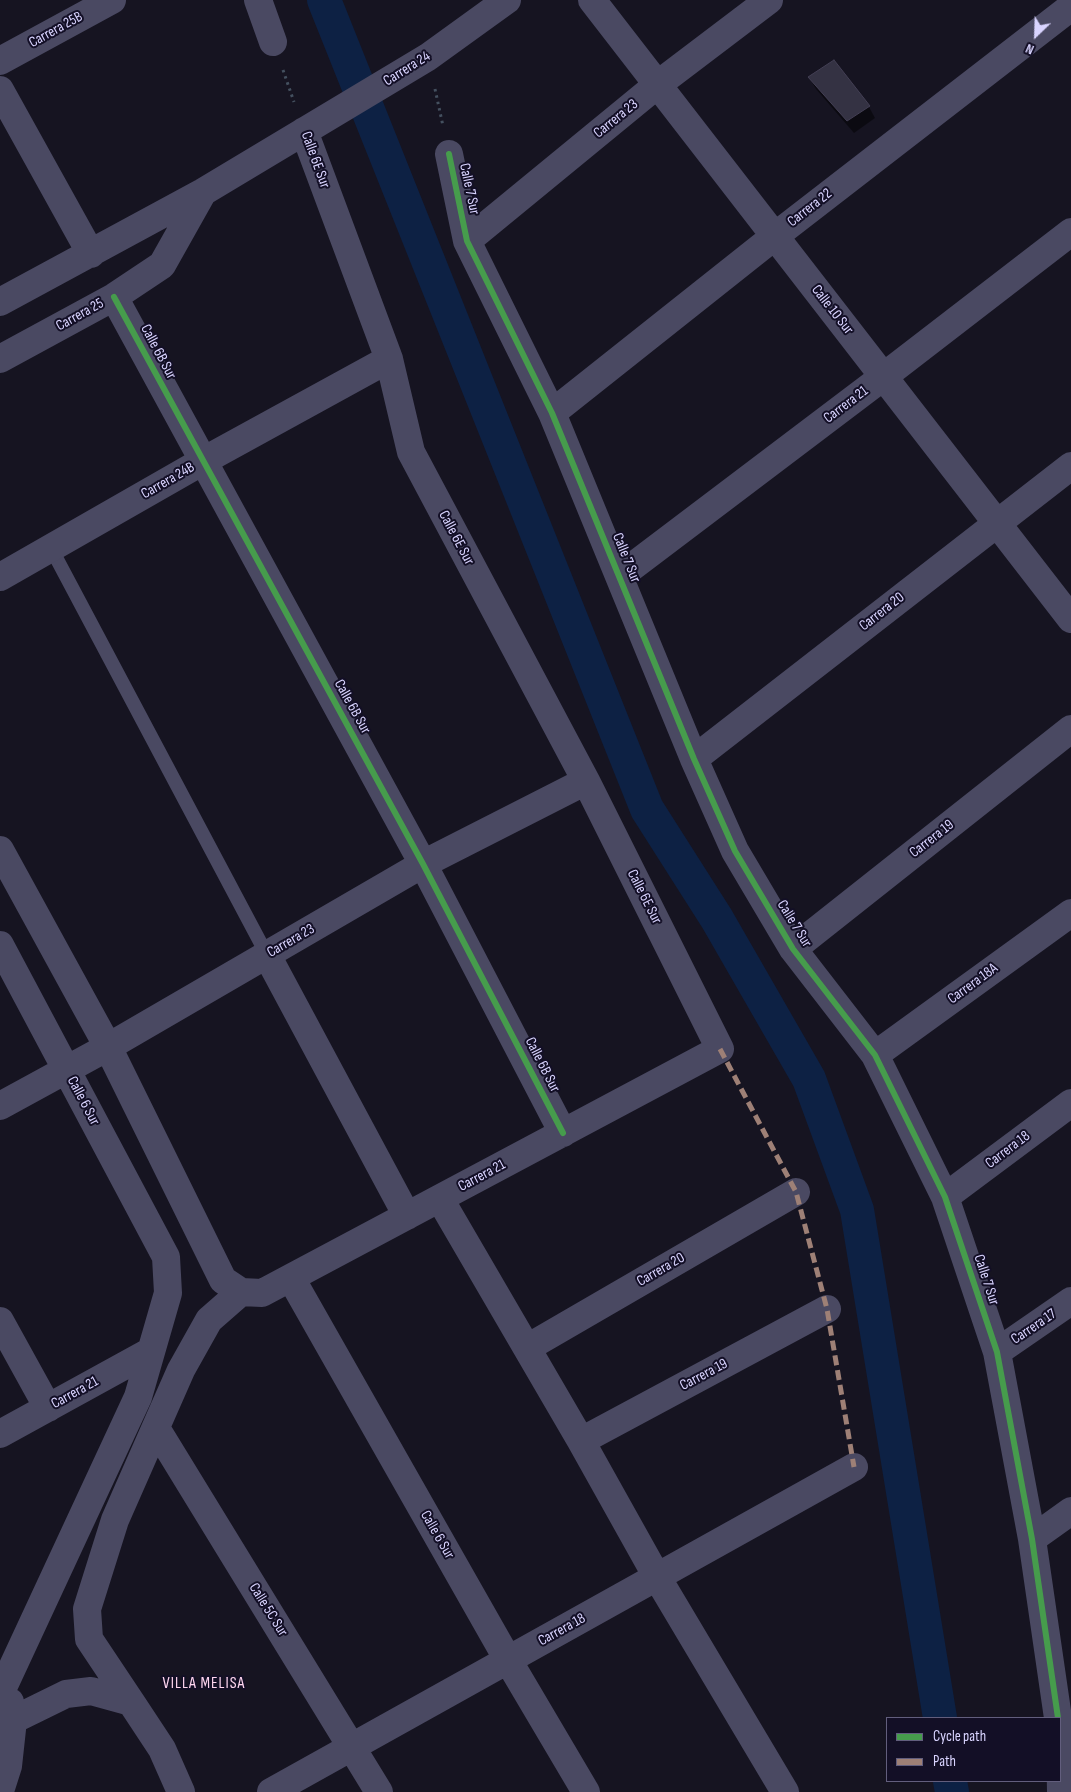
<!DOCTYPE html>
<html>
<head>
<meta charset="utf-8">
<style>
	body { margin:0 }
	#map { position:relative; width:1071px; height:1792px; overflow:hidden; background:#161421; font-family:"Sofia Sans Condensed",sans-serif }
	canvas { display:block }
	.legend { position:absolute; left:886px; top:1717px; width:175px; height:65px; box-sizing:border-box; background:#130f26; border:1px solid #625e7d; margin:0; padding:6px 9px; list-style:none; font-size:15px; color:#d9d4ff }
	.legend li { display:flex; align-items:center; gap:10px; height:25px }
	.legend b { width:25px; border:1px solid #625e7d }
	.north { position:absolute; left:1011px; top:10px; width:50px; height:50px; -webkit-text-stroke:4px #130f26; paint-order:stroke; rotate:204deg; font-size:14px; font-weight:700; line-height:20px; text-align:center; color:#d9d4ff }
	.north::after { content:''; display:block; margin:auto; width:18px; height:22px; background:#d9d4ff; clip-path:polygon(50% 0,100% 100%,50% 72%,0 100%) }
</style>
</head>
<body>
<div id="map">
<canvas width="1071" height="1792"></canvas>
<ul class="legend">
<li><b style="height:6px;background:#469c4c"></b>Cycle path</li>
<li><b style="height:6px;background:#9e8076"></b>Path</li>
</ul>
<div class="north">N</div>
</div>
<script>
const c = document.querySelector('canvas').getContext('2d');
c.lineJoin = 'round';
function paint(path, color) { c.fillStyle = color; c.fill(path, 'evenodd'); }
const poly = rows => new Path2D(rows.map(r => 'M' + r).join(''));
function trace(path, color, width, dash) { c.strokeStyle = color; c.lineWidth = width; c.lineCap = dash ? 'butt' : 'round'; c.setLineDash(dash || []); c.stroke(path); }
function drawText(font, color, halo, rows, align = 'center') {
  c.font = font + ' "Sofia Sans Condensed",sans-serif'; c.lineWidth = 4; c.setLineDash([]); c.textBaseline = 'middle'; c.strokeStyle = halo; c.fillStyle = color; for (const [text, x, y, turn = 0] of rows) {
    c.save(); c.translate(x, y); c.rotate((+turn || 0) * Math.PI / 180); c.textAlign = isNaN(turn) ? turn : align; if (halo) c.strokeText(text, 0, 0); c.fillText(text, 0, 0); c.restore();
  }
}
paint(poly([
	[809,77,869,107,875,118,854,133,816,89]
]), '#0007');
trace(poly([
	[324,0,647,809,717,919,809,1079,857,1210,940,1718],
	[950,1781,952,1792]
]), '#0d2144', 34);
const building = poly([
	[834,60,870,106,847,121,808,77,834,60]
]);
paint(building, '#343243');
trace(building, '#433f54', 1);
trace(poly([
	[283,70,294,102],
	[435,89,443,126]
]), '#44505f', 3, [2.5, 4]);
trace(poly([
	[51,548,267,955]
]), '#4a4962', 14);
trace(poly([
	[258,0,273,42],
	[592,0,1071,619],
	[0,61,112,0],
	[0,90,91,254],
	[449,154,467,241,552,413,694,759,735,851,793,949,875,1055,945,1197,997,1352,1032,1539,1058,1718],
	[467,241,657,85,769,0],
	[114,297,423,864,563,1133],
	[0,302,203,192,428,57,507,0],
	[0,359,114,297,162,265,203,192],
	[552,413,775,236,1071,7],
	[620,576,883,377,1071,232],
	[0,577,203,461,389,359],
	[694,759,1071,466],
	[0,850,108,1047,223,1280,241,1292],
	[0,945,166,1257,168,1293,138,1397,0,1694],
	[793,949,1071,729],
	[267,955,407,1216],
	[875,1055,1071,913],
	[0,1106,108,1047,423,864,586,781],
	[945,1197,1071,1103],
	[440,1199,581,1441,657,1577,785,1792],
	[291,1278,508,1660,586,1792],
	[241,1292,262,1293,720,1049,586,781,411,452,389,359,304,131],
	[0,1321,48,1408],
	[527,1348,796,1192],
	[997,1352,1071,1301],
	[156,1428,379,1792],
	[0,1434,151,1351],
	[581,1441,827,1309],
	[1032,1539,1071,1511],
	[131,1702,89,1639,87,1609,115,1520,181,1370,209,1320,241,1292],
	[13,1720,66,1694,91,1691,131,1702,162,1749,181,1792],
	[1060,1732,1061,1792],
	[0,1791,8,1766,13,1720,10,1702],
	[271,1792,854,1467]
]), '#4a4962', 28);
trace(poly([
	[720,1049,796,1192,827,1309,854,1467]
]), '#9e8076', 5, [10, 5]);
trace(poly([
	[449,154,467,241,552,413,694,759,735,851,793,949,875,1055,945,1197,997,1352,1032,1539,1058,1718],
	[114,297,423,864,563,1133]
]), '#469c4c', 6);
drawText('15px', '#d9d4ff', '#130f26', [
	["Carrera 25B",56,30,-29],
	["Carrera 24",407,69,-32],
	["Carrera 23",616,119,-39],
	["Calle 6E Sur",315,160,70],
	["Calle 7 Sur",469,189,78],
	["Carrera 22",810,208,-38],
	["Calle 10 Sur",832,310,52],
	["Carrera 25",80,315,-29],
	["Calle 6B Sur",158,352,62],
	["Carrera 21",846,405,-37],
	["Carrera 24B",168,481,-30],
	["Calle 6E Sur",456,538,62],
	["Calle 7 Sur",626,558,68],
	["Carrera 20",882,612,-38],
	["Calle 6B Sur",352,707,61],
	["Carrera 19",932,839,-38],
	["Calle 6E Sur",644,897,63],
	["Calle 7 Sur",794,924,58],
	["Carrera 23",291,941,-30],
	["Carrera 18A",973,984,-36],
	["Calle 6B Sur",542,1065,63],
	["Calle 6 Sur",83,1101,62],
	["Carrera 18",1008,1150,-37],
	["Carrera 21",482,1176,-28],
	["Carrera 20",661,1270,-30],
	["Calle 7 Sur",986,1280,72],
	["Carrera 17",1034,1327,-34],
	["Carrera 19",704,1375,-28],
	["Carrera 21",75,1393,-29],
	["Calle 6 Sur",437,1535,60],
	["Calle 5C Sur",268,1610,58],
	["Carrera 18",562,1630,-29]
]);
c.letterSpacing = '1px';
drawText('16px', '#ffd6f0', '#130f26', [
	["VILLA MELISA",204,1684]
]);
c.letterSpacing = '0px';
</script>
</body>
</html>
